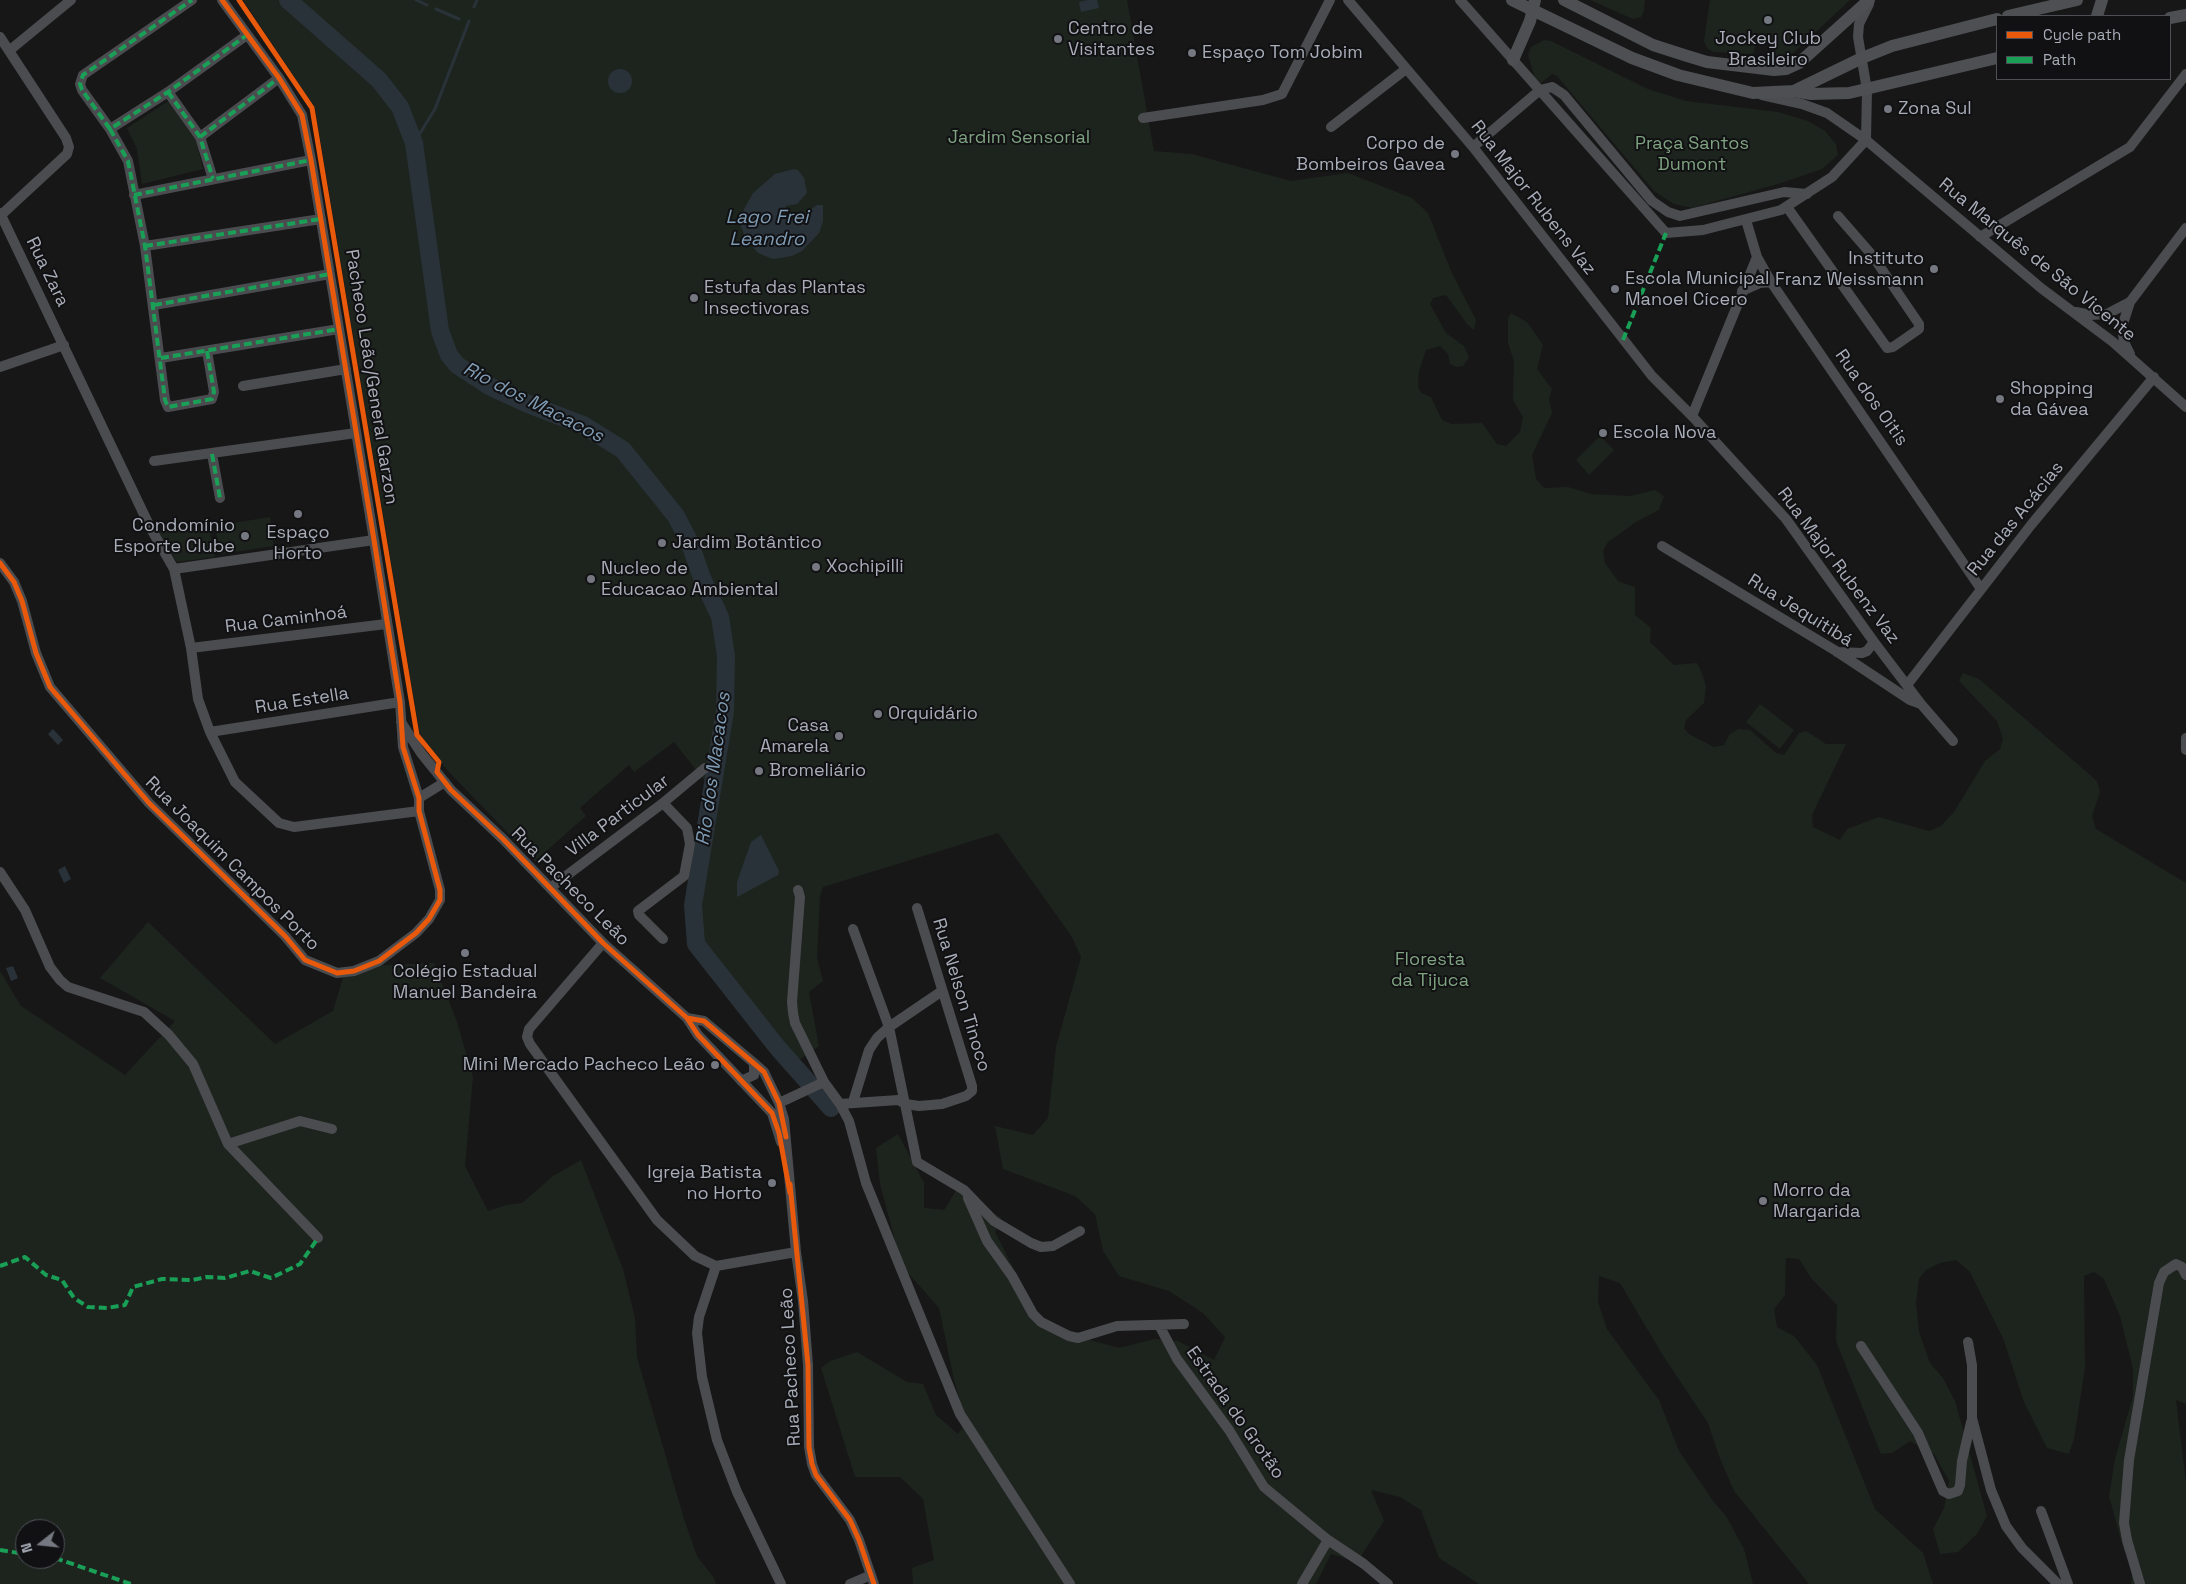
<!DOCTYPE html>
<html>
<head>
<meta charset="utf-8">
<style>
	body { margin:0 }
	#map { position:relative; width:2186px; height:1584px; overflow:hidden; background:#171717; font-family:"Space Grotesk",sans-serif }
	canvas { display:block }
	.legend { position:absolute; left:1996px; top:15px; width:175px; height:65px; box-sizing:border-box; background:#111113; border:1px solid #4d4f55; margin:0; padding:6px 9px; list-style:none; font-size:15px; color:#a8adb8 }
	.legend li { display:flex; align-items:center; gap:10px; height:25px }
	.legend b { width:25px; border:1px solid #4d4f55 }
	.north { position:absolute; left:15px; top:1519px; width:50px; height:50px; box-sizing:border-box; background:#111113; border:1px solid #4d4f55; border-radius:50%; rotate:254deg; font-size:14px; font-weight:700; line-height:20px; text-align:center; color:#a8adb8 }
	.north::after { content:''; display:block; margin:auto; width:18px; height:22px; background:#757880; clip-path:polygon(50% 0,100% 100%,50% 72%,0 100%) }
</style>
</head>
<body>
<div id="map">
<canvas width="2186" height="1584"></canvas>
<ul class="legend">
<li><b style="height:6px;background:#e8590c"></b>Cycle path</li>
<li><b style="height:6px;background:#1a9f57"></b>Path</li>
</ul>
<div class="north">N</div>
</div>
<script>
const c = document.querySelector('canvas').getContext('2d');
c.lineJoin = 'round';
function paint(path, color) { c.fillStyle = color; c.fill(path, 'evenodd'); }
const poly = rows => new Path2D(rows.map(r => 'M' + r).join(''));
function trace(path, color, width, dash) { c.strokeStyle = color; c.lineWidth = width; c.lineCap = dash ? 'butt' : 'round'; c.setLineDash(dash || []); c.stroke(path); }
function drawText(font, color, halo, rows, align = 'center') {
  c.font = font + ' "Space Grotesk",sans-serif'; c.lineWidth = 4; c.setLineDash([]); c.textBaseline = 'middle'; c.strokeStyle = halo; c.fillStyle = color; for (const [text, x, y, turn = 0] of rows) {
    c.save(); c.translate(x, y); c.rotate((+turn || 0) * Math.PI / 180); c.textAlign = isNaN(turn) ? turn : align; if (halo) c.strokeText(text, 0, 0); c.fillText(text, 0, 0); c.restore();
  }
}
paint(poly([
	[243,0,1127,0,1154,151,1192,154,1291,181,1348,173,1412,198,1428,213,1451,271,1476,320,1474,330,1467,324,1446,295,1433,298,1430,304,1446,333,1464,346,1469,357,1463,366,1456,367,1450,364,1448,354,1440,346,1426,350,1419,371,1418,387,1421,393,1431,397,1442,420,1452,424,1482,423,1497,444,1506,446,1520,432,1523,417,1513,400,1514,361,1508,343,1508,318,1511,313,1527,322,1543,345,1537,369,1552,389,1549,399,1552,413,1532,455,1536,479,1544,488,1568,487,1591,494,1630,496,1655,490,1664,496,1659,510,1636,522,1608,542,1603,551,1605,563,1618,581,1635,587,1635,615,1651,628,1650,642,1674,665,1697,663,1701,671,1706,686,1704,703,1686,720,1684,728,1689,734,1714,747,1724,745,1730,734,1738,729,1750,730,1776,753,1784,755,1799,733,1806,731,1826,744,1846,744,1812,815,1813,827,1840,840,1847,829,1879,817,1929,831,1941,826,1954,812,1985,761,2000,749,2003,739,1997,721,1959,681,1963,673,1979,679,2097,781,2100,792,2092,816,2096,829,2186,883,2186,1404,2176,1400,2186,1483,2186,1584,2131,1584,2133,1566,2124,1551,2109,1496,2115,1459,2133,1396,2133,1369,2120,1316,2104,1279,2094,1272,2084,1276,2085,1368,2074,1439,2069,1454,2047,1448,2024,1402,2003,1338,1970,1272,1956,1260,1940,1263,1926,1270,1919,1279,1916,1303,1919,1332,1930,1363,1943,1378,1955,1401,1987,1516,1977,1534,1958,1552,1940,1554,1933,1529,1944,1508,1949,1481,1934,1454,1910,1441,1892,1453,1881,1454,1836,1341,1837,1305,1811,1278,1799,1259,1786,1258,1785,1295,1774,1309,1777,1327,1794,1336,1817,1365,1875,1509,1923,1553,1933,1584,1809,1584,1734,1491,1719,1456,1708,1423,1662,1354,1620,1283,1599,1276,1598,1302,1607,1329,1659,1400,1679,1451,1713,1501,1726,1516,1744,1549,1753,1584,1479,1584,1439,1558,1421,1510,1400,1497,1371,1490,1384,1521,1357,1562,1331,1554,1316,1584,913,1584,912,1568,934,1560,923,1499,900,1477,855,1477,821,1368,830,1361,857,1352,907,1382,923,1384,936,1415,958,1434,966,1423,954,1380,939,1308,902,1266,880,1184,876,1148,898,1134,924,1183,924,1208,944,1210,957,1189,1001,1218,995,1232,1038,1317,1065,1333,1119,1348,1154,1339,1178,1341,1214,1360,1225,1337,1203,1313,1169,1291,1119,1276,1103,1251,1095,1214,1075,1196,1003,1169,995,1126,1033,1135,1048,1118,1056,1047,1081,957,1072,937,998,833,823,887,820,896,817,958,823,981,809,992,819,1046,795,1063,697,942,716,795,674,742,634,772,629,765,580,808,586,816,535,861,447,770,420,735,315,108],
	[1590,0,1645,0,1644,11,1641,17,1633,19],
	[1710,0,1850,0,1790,56,1774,56,1773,47,1769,43,1761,42,1756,44,1753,54,1713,52,1707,48,1704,41],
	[1544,40,1551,41,1648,89,1686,101,1778,112,1808,121,1825,131,1836,144,1838,155,1822,169,1781,183,1692,208,1674,204,1654,191,1557,76,1552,74,1541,83,1535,78,1528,55,1531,47],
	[170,100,196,139,203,169,142,184,137,149,127,128],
	[1600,436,1614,450,1589,475,1576,460],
	[270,517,274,546,220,554,215,526],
	[208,524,215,557,177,562,158,532],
	[1760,704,1794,730,1780,749,1746,722],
	[148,922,275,1044,333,1011,344,974,369,966,434,963,457,1022,473,1077,465,1166,488,1211,506,1205,522,1203,553,1176,581,1160,623,1269,635,1318,637,1357,684,1519,697,1556,714,1578,716,1584,0,1584,0,971,21,1006,125,1075,175,1021,100,978],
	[25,1529,55,1529,55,1559,25,1559]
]), '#1d241e');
paint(poly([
	[1088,0,1097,0,1099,8,1081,12,1079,2],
	'608 81a12 12 0 1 1 24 0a12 12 0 1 1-24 0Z',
	[794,169,798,170,804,178,807,193,797,204,786,206,785,214,789,219,793,219,800,217,817,205,823,205,823,221,819,233,802,251,792,256,773,259,758,253,746,239,740,224,744,209,753,193,775,174],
	[53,729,63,740,58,745,48,734],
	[761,835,779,871,778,875,737,897,737,882,751,842],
	[65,866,71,879,64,883,58,870],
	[13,966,18,978,11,981,6,968]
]), '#2a3239');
trace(poly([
	[416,0,427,5],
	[474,7,477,0],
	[436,9,459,19],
	[414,143,435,109,469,21]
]), '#2a3239', 3);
trace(poly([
	[288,0,379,80,400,107,414,143,440,331,449,355,457,365,489,386,528,404,583,425,623,450,676,516,689,541,702,578,720,617,726,656,725,711,693,905,696,944,777,1047,831,1108]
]), '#2a3239', 18);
trace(poly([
	[1348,0,1473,147,1652,376,1692,416,1786,519,1874,642,1921,704,1953,741],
	[1460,0,1666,233,1703,230,1781,210,1832,177,1866,140,1867,90,1858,37,1859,24,1869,4],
	[0,37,66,138,69,147,67,154,0,216],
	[10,50,71,0],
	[168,92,200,137,213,179],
	[1762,95,1802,104,1827,113,1866,140,2041,288,2113,342,2186,407],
	[1143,118,1263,100,1282,94,1330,0],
	[1331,127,1406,69],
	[110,129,82,90,80,84,83,75,192,0],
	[200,137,279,78],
	[1473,147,1540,90,1552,87,1564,95,1652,201,1668,212,1680,216,1784,192,1807,194],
	[134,195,311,160],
	[1787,207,1885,345,1887,348,1893,347,1919,329,1919,324,1872,255,1838,216],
	[0,213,150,527,174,569,191,648,198,699,210,732,235,782,279,823,294,827,419,811],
	[1746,220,1757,257,1771,282,1981,589],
	[1980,237,2130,147,2186,74],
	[145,246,321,219],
	[1742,291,1760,283,1771,282],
	[154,305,330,274],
	[2076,312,2091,315,2107,314,2130,302],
	[207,351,214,392,212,399,168,407,165,400,145,246,128,161,110,129,168,92,247,35],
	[2130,354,2124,342,2122,327,2130,302,2186,228],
	[161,358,339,329],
	[0,367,64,345],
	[243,386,346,369],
	[1692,416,1757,257],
	[212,454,220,498],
	[154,461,356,433],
	[1662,546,1836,651,1910,700,1921,704],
	[0,563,14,582,22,601,36,653,50,687,149,803,285,936,305,960,337,973,354,971,379,961,416,933,429,919,440,900,440,890,419,811,419,798,403,747,400,702,374,540,311,160,302,115,279,78,222,0],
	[174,569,374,540],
	[191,648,386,624],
	[1837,652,1862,653,1867,651,1874,642],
	[1907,685,2031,525,2154,377],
	[401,722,421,753,451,790,503,839,603,943,687,1018,698,1035,772,1113,781,1142],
	[210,732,400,702],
	[2186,738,2186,750],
	[419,798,445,782],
	[0,872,25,910,50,967,60,980,68,987,144,1012,169,1035,193,1064,228,1144,318,1238],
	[550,888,663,803,705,768],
	[798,890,800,897,792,1002,793,1013,795,1023,824,1082,840,1104,898,1100,906,1104,919,1106,942,1104,966,1096,972,1091,972,1086,917,908],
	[853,929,889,1027,917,1162,964,1190,994,1221,1031,1243,1041,1247,1053,1246,1080,1231],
	[663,939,639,915,638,911,684,876,690,844,687,828,663,803],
	[603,943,529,1029,527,1037,530,1044,657,1220,695,1256,716,1266],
	[687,1018,704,1021,754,1063,764,1072,779,1103,784,1119,796,1252,803,1301,808,1365,809,1447,812,1464,816,1475,850,1520,859,1540,874,1584],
	[741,1081,754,1075,754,1063],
	[853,1102,869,1050,877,1038,889,1027,942,991],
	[779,1103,824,1082],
	[840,1104,849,1121,866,1183,960,1414,1070,1584],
	[228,1144,300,1121,332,1129],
	[968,1198,987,1241,1012,1276,1033,1314,1041,1322,1069,1336,1078,1338,1117,1326,1184,1324],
	[716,1266,699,1317,697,1333,702,1377,717,1440,737,1492,781,1584],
	[716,1266,796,1252],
	[1159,1325,1177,1359,1229,1430,1264,1487,1328,1540,1364,1564,1388,1584],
	[1968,1342,1972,1365,1972,1418,1991,1490,2006,1526,2022,1548,2058,1584],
	[1861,1346,1918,1433,1943,1491,1949,1494,1958,1491,1960,1485,1962,1461,1971,1422],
	[2041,1511,2068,1584],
	[850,1584,871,1575],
	[1302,1584,1328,1540],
	[2140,1584,2127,1540,2124,1523,2129,1460,2159,1283,2164,1272,2176,1264,2182,1267,2186,1275]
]), '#4b4c50', 10);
trace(poly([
	[1512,0,1632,58,1678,75,1753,93,1794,91,1811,94,1849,93,1997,58],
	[1564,0,1653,45,1684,55,1707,62,1774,70,1786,69,1799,63,1869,0],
	[2008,16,2077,0],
	[2097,16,2102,0],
	[2170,18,2186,15],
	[1513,60,1530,21,1535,0],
	[1794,91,1862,58,1892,46,1997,19]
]), '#4d4f52', 12);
trace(poly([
	[168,92,200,137,213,179],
	[110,129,82,90,80,84,83,75,192,0],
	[200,137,279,78],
	[134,195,311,160],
	[145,246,321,219],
	[154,305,330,274],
	[1623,340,1666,233],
	[207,351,214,392,212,399,168,407,165,400,145,246,128,161,110,129,168,92,247,35],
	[161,358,339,329],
	[212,454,220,498],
	[0,1266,25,1257,46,1275,62,1280,74,1298,88,1307,107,1308,125,1305,133,1287,162,1279,192,1280,207,1277,225,1278,250,1271,271,1278,300,1264,318,1238],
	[0,1550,25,1554],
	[55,1558,131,1584]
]), '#1a9f57', 4, [8, 4]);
trace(poly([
	[239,0,312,108,417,735,439,762,437,772,451,790,503,839,603,943,687,1018,698,1035,772,1113,779,1133,790,1193],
	[0,563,14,582,22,601,36,653,50,687,149,803,285,936,305,960,337,973,354,971,379,961,416,933,429,919,440,900,440,890,419,811,419,798,403,747,400,702,374,540,311,160,302,115,279,78,222,0],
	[687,1018,704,1021,764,1072,779,1103,786,1137],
	[790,1184,808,1365,809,1447,812,1464,816,1475,850,1520,859,1540,874,1584]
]), '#e8590c', 5);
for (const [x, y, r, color] of [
	[1768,20,5,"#757880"],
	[1058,39,5,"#757880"],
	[1192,53,5,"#757880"],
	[1888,109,5,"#757880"],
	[1455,154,5,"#757880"],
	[1934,269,5,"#757880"],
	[1615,289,5,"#757880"],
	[694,298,5,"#757880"],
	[2000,399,5,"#757880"],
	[1603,433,5,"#757880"],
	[298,514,5,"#757880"],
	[245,536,5,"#757880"],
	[662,543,5,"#757880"],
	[816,567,5,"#757880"],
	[591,579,5,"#757880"],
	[878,714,5,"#757880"],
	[839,736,5,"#757880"],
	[759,771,5,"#757880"],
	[465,953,5,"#757880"],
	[715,1065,5,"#757880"],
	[772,1183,5,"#757880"],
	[1763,1201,5,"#757880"]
]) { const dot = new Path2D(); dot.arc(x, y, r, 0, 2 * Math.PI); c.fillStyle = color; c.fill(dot); trace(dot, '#111113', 2); }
drawText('18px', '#a8adb8', '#111113', [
	["Centro de",1068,29],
	["Visitantes",1068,50],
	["Jockey Club",1768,39,"center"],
	["Brasileiro",1768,60,"center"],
	["Espaço Tom Jobim",1202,53],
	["Zona Sul",1898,109],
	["Corpo de",1445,144,"right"],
	["Bombeiros Gavea",1445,165,"right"],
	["Instituto",1924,259,"right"],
	["Franz Weissmann",1924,280,"right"],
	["Escola Municipal",1625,279],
	["Manoel Cícero",1625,300],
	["Estufa das Plantas",704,288],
	["Insectivoras",704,309],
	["Shopping",2010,389],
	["da Gávea",2010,410],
	["Escola Nova",1613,433],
	["Condomínio",235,526,"right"],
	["Esporte Clube",235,547,"right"],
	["Espaço",298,533,"center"],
	["Horto",298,554,"center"],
	["Jardim Botântico",672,543],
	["Xochipilli",826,567],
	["Nucleo de",601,569],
	["Educacao Ambiental",601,590],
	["Orquidário",888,714],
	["Casa",829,726,"right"],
	["Amarela",829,747,"right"],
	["Bromeliário",769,771],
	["Colégio Estadual",465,972,"center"],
	["Manuel Bandeira",465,993,"center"],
	["Mini Mercado Pacheco Leão",705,1065,"right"],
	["Igreja Batista",762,1173,"right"],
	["no Horto",762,1194,"right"],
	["Morro da",1773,1191],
	["Margarida",1773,1212]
], 'left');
drawText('18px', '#7fa381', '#111113', [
	["Jardim Sensorial",1019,138],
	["Praça Santos",1692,144],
	["Dumont",1692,165],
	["Floresta",1430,960],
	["da Tijuca",1430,981]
]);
drawText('18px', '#a8adb8', '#111113', [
	["Rua Major Rubens Vaz",1533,198,52],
	["Rua Marquês de São Vicente",2037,260,39],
	["Rua Zara",47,272,64],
	["Pacheco Leão/General Garzon",371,377,81],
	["Rua dos Oitis",1871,398,55],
	["Rua das Acácias",2016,519,-51],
	["Rua Major Rubenz Vaz",1838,566,53],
	["Rua Jequitibá",1800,611,32],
	["Rua Caminhoá",286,620,-7],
	["Rua Estella",302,701,-9],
	["Villa Particular",618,816,-37],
	["Rua Joaquim Campos Porto",232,864,45],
	["Rua Pacheco Leão",570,887,45],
	["Rua Nelson Tinoco",961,995,73],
	["Rua Pacheco Leão",791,1367,-93],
	["Estrada do Grotão",1235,1413,55]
]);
drawText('italic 19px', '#7f9bb3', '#111113', [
	["Lago Frei",767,218],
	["Leandro",767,240],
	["Rio dos Macacos",533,403,27],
	["Rio dos Macacos",714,769,-82]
]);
</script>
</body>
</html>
